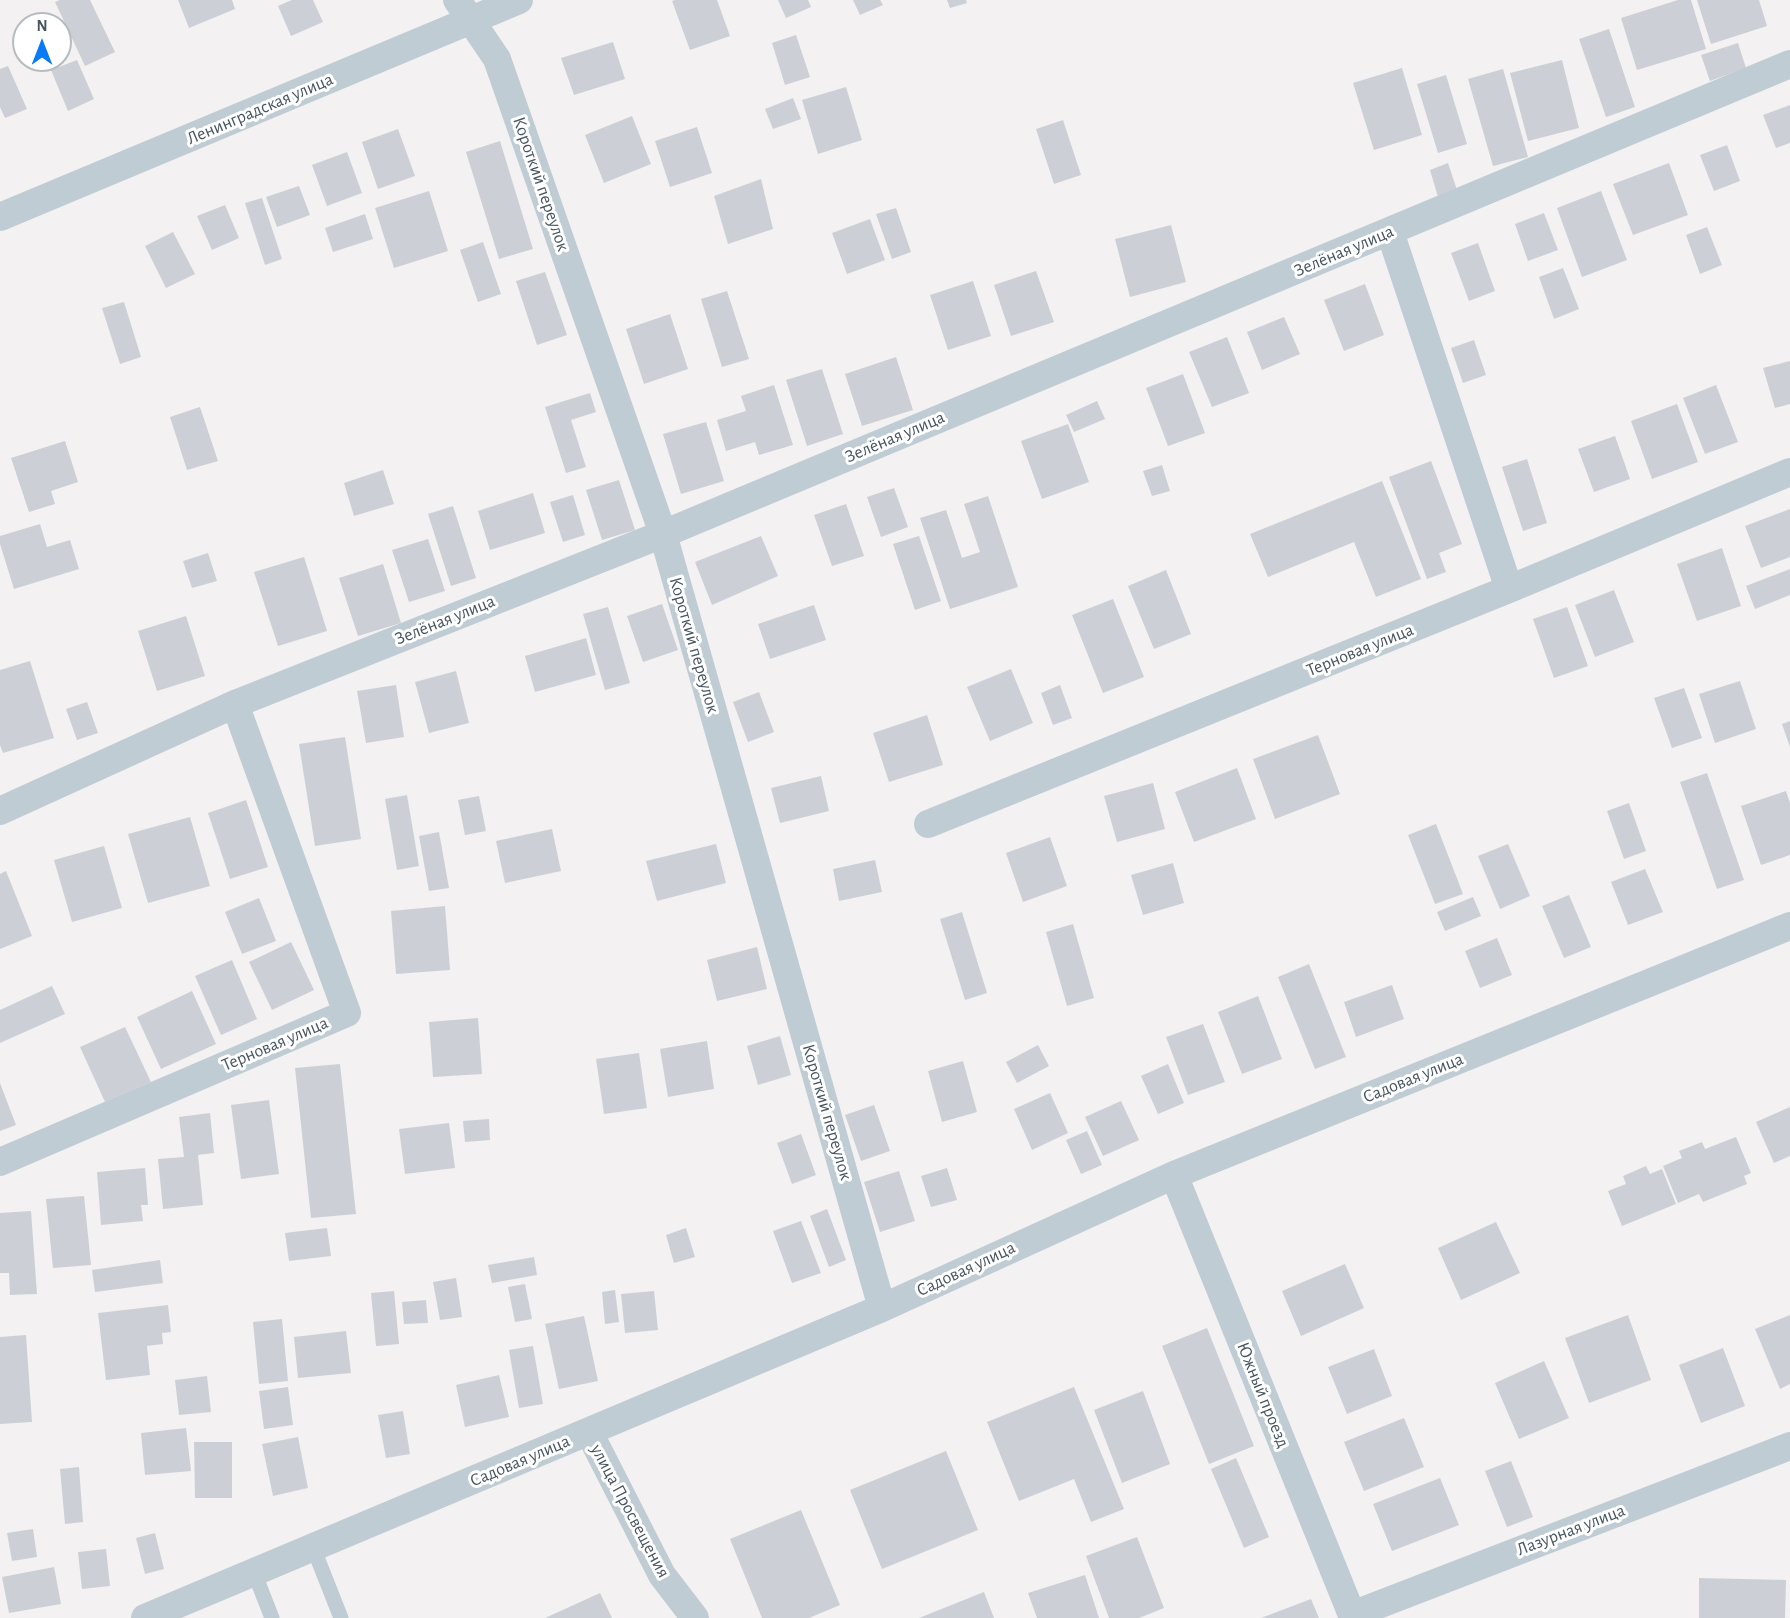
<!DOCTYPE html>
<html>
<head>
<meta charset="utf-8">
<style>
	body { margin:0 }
	#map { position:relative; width:1790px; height:1618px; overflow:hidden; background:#f3f1f1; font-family:"Alegreya Sans",sans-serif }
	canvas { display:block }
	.north { position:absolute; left:12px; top:12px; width:60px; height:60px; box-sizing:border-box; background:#fff; border:2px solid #b5bbbf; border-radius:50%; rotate:0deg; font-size:16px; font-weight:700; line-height:24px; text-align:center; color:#475560 }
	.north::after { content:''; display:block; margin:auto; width:21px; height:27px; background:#087af6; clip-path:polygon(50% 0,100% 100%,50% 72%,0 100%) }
</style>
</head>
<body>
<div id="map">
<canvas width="1790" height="1618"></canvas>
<div class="north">N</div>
</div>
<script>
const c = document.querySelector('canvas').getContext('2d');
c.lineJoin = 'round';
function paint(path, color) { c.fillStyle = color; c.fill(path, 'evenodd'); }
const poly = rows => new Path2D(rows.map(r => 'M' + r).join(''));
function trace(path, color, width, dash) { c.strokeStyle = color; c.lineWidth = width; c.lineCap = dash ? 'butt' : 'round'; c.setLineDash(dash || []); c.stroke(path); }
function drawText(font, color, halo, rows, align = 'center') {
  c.font = font + ' "Alegreya Sans",sans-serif'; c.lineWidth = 6; c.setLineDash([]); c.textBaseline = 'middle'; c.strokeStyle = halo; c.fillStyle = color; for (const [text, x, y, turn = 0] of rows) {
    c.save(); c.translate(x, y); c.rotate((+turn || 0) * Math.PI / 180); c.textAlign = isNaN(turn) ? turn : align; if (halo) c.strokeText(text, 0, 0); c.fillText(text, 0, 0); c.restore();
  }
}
paint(poly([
	[60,0,90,0,115,52,85,66,55,2],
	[178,0,232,0,235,9,189,28],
	[292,0,313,0,323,22,291,36,278,6],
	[675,0,717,0,730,36,690,50,672,1],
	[778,0,808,0,811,7,786,18],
	[853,0,880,0,883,5,860,15],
	[947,0,966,0,967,3,950,8],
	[1678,0,1691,0,1706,49,1637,70,1621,18],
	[1697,0,1759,0,1767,26,1711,44],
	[1609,29,1635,107,1606,117,1579,39],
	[796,35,810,77,785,85,772,43],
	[613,42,625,79,574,95,561,58],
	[1738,43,1746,68,1710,81,1701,55],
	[77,60,94,99,68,111,51,70],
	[1562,60,1579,128,1528,141,1510,73],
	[8,66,27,109,5,118,0,107,0,69],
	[1402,68,1422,135,1374,150,1353,83],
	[1503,69,1528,157,1493,166,1468,79],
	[1446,75,1467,144,1438,153,1417,84],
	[846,87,862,140,818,154,802,100],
	[793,98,801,119,773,129,765,109],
	[1790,105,1790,143,1776,148,1763,115],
	[632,116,651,164,604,183,585,135],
	[1063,120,1081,175,1054,184,1036,129],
	[697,127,712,173,670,187,655,141],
	[398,129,415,176,378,189,362,142],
	[500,141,533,249,499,259,466,152],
	[1727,145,1740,181,1714,191,1700,155],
	[347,152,362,193,327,206,312,165],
	[1448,163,1457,190,1438,197,1430,170],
	[1669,163,1688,215,1633,235,1613,184],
	[761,179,773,229,728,244,714,196],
	[299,186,310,215,277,227,266,197],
	[429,191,448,251,394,268,375,208],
	[1601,191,1627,260,1582,277,1557,208],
	[262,198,282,259,265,265,245,203],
	[225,205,239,238,212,250,197,216],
	[896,208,911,252,892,259,876,214],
	[1544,213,1558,250,1528,261,1515,224],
	[365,214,373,239,333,252,325,228],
	[870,219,885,260,847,274,832,233],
	[1171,225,1186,282,1130,297,1115,239],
	[1707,227,1722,265,1700,274,1686,235],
	[173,232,195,274,166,288,145,246],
	[483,242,501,294,478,302,460,250],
	[1478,243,1495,291,1469,301,1451,253],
	[1563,268,1579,309,1554,319,1539,277],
	[1036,271,1054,322,1011,336,994,285],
	[545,272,567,335,537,345,516,281],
	[973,281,991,336,948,350,930,295],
	[1365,284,1384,335,1344,351,1324,300],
	[727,291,749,359,722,367,701,299],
	[124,302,141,357,120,364,102,308],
	[670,314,688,369,644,384,626,329],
	[1284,317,1300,354,1262,370,1247,332],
	[1227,337,1249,393,1212,407,1189,352],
	[1474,340,1486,375,1463,383,1451,348],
	[896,357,913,410,862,426,845,374],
	[1790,361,1790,404,1775,408,1763,368],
	[822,369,843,434,807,446,786,380],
	[1183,374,1205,433,1168,446,1146,388],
	[774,385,793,445,759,455,755,442,726,451,717,420,746,411,741,396],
	[1716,385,1738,442,1705,454,1683,398],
	[590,393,596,412,571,420,586,467,566,473,545,407],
	[1097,401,1105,419,1074,432,1066,415],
	[1677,404,1698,462,1652,479,1631,421],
	[200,407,218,461,187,470,170,417],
	[706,422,724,481,681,494,663,434],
	[1068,424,1089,482,1042,499,1021,441],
	[1615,436,1630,479,1594,492,1578,449],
	[65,441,78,482,51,491,55,504,29,512,11,458],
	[1527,459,1547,523,1523,531,1502,467],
	[1431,461,1462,544,1439,553,1446,572,1427,579,1389,477],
	[1162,465,1170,491,1152,496,1143,471],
	[383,470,394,504,354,516,344,483],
	[619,480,635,530,602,540,586,490],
	[1382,481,1421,579,1376,597,1354,542,1268,577,1250,534],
	[894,488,908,527,881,537,867,497],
	[533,493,545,533,490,550,478,511],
	[573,495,585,535,563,542,550,502],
	[988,496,1018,587,950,609,920,518,946,510,962,558,980,552,964,504],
	[846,504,864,556,832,566,814,515],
	[453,506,476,578,451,586,428,514],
	[1790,509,1790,557,1761,568,1745,526],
	[40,524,47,547,70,540,79,569,14,589,0,544,0,536],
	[761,536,778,576,712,605,695,562],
	[919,536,941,601,915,610,893,544],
	[428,539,445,591,409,602,392,550],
	[1722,548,1741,606,1697,621,1677,564],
	[208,553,217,581,192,588,183,561],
	[304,557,327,631,278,646,254,572],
	[383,564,401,623,358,636,339,578],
	[1790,569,1790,595,1755,609,1746,586],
	[1166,570,1191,634,1154,649,1128,586],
	[1614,590,1634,642,1595,657,1575,605],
	[1113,599,1144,677,1103,693,1072,615],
	[662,604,678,650,643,662,627,616],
	[814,605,826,640,770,659,758,624],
	[608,607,630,683,605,690,583,614],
	[1567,607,1588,666,1554,678,1533,619],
	[186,616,205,676,157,691,138,631],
	[586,638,596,675,535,692,525,656],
	[30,661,54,738,3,753,0,745,0,670],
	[1011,669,1033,723,990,741,967,687],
	[456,671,469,723,429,733,415,682],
	[1740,681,1756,729,1715,743,1699,694],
	[396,685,404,737,366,743,357,691],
	[1060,685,1072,718,1053,725,1041,693],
	[1684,688,1702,738,1672,748,1654,698],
	[759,692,774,732,748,742,733,702],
	[87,702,98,733,77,740,66,709],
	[927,715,943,765,889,782,873,733],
	[1790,721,1790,747,1782,724],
	[1318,735,1340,794,1275,819,1253,759],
	[345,737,361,839,315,846,299,744],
	[1237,768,1256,819,1194,842,1175,792],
	[1707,773,1744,880,1717,889,1680,782],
	[821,776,829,811,780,823,771,788],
	[1153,783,1165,829,1117,842,1104,796],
	[1786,791,1790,803,1790,855,1761,865,1741,806],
	[407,795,419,866,397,870,385,799],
	[479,796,486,831,465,835,458,800],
	[246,800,268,867,230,879,208,813],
	[1629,803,1646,851,1624,859,1607,811],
	[190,817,210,886,148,903,128,834],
	[1436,824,1463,894,1435,904,1408,835],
	[552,829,561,871,505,883,496,841],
	[439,832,449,888,429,891,419,836],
	[1050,837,1067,886,1023,902,1006,853],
	[716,844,726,883,657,901,646,861],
	[1508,844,1530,896,1500,909,1478,856],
	[104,846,122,908,72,922,54,860],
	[875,860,882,892,839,901,833,869],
	[1173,863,1184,903,1143,915,1131,875],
	[1645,869,1663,912,1628,925,1611,882],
	[6,871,32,936,0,949,0,874],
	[1569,895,1591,947,1564,958,1542,906],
	[1473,897,1481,916,1445,931,1437,912],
	[259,898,276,941,242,954,225,912],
	[445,906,450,970,396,974,391,911],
	[962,912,987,993,965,1000,940,919],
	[1073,924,1094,998,1067,1006,1046,932],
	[1497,938,1512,975,1480,988,1465,951],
	[291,942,314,990,272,1010,249,962],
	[757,947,767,989,717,1001,707,960],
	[232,960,257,1019,221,1035,195,976],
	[1309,964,1346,1057,1315,1069,1278,977],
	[1392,985,1404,1019,1356,1037,1344,1002],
	[52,986,65,1014,0,1043,0,1010],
	[192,991,216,1044,161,1069,137,1017],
	[1258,996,1282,1059,1242,1074,1218,1012],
	[478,1018,482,1074,433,1077,429,1022],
	[1203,1024,1225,1082,1188,1095,1166,1037],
	[125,1027,151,1082,105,1102,80,1047],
	[780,1036,791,1075,758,1085,747,1046],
	[707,1041,714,1089,668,1097,660,1049],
	[1038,1045,1049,1066,1017,1083,1006,1062],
	[639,1053,647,1108,604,1114,596,1059],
	[963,1061,977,1112,942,1122,928,1071],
	[340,1064,356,1214,311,1218,295,1068],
	[1168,1064,1184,1103,1158,1114,1141,1076],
	[0,1083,16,1125,0,1131],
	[1050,1093,1068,1133,1032,1150,1014,1109],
	[269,1100,279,1174,241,1179,231,1105],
	[1121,1101,1139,1140,1103,1156,1085,1117],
	[874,1105,890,1151,861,1161,845,1115],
	[1790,1107,1790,1156,1774,1163,1756,1122],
	[210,1113,214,1153,198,1155,203,1205,163,1209,158,1159,184,1157,179,1117],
	[489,1119,490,1140,465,1142,463,1121],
	[449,1123,455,1168,405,1174,399,1129],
	[1087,1131,1102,1165,1081,1174,1066,1140],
	[801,1134,816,1175,792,1184,777,1143],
	[1736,1137,1751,1173,1744,1176,1747,1184,1703,1202,1699,1194,1678,1203,1663,1166,1682,1158,1679,1151,1702,1142,1705,1149],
	[1646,1166,1650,1174,1662,1169,1676,1204,1622,1226,1608,1191,1626,1184,1623,1176],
	[145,1168,148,1205,141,1205,143,1221,101,1225,97,1172],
	[947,1168,957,1200,931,1207,921,1176],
	[899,1171,915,1221,880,1232,864,1182],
	[84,1196,91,1265,53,1268,46,1199],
	[827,1209,846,1260,829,1267,810,1216],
	[31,1211,37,1294,10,1295,9,1273,0,1273,0,1213],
	[801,1221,821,1273,792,1283,773,1231],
	[1496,1222,1520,1273,1461,1300,1438,1248],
	[327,1228,331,1256,289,1261,285,1233],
	[686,1228,695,1257,674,1263,666,1235],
	[534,1257,537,1275,492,1283,488,1265],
	[160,1260,163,1283,95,1292,92,1270],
	[1345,1264,1364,1308,1301,1336,1282,1291],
	[456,1278,462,1317,440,1320,433,1282],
	[525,1284,532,1319,515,1322,508,1287],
	[615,1290,619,1322,605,1324,602,1292],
	[394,1291,399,1344,376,1346,371,1293],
	[654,1291,658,1330,625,1333,621,1294],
	[426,1300,428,1323,404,1324,402,1302],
	[168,1305,171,1332,162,1333,163,1344,147,1346,150,1375,106,1380,98,1313],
	[1628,1315,1651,1380,1589,1403,1565,1338],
	[1790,1315,1790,1384,1780,1389,1755,1329],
	[584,1316,598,1381,559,1389,545,1324],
	[282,1319,288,1381,259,1384,253,1322],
	[1207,1328,1254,1446,1209,1464,1162,1346],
	[346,1331,351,1373,298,1378,294,1337],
	[26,1335,32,1422,0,1424,0,1337],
	[533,1346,543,1404,519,1408,509,1350],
	[1723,1348,1745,1406,1701,1423,1679,1365],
	[1374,1349,1392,1396,1347,1414,1328,1367],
	[1544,1361,1569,1418,1519,1439,1495,1383],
	[499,1375,509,1417,465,1427,456,1385],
	[207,1376,211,1412,179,1415,175,1380],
	[288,1387,293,1425,264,1429,259,1391],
	[1074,1387,1124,1509,1091,1522,1074,1479,1019,1501,987,1422],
	[1143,1391,1170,1464,1122,1483,1094,1410],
	[403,1411,410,1454,386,1458,378,1415],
	[1404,1418,1424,1467,1364,1491,1344,1442],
	[186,1428,191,1471,145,1475,141,1433],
	[298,1437,308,1488,273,1496,262,1444],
	[194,1442,232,1442,232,1498,195,1498],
	[946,1451,978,1530,882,1569,850,1490],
	[1236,1458,1269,1537,1244,1548,1211,1469],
	[1511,1461,1533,1517,1507,1527,1485,1471],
	[79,1467,83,1522,65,1524,60,1469],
	[1440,1478,1459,1525,1392,1551,1373,1504],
	[801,1510,840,1605,809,1618,762,1618,730,1539],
	[33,1529,37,1557,12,1561,7,1533],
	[155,1533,164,1569,145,1574,136,1538],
	[1137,1537,1164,1608,1139,1618,1109,1618,1086,1556],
	[106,1549,110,1586,82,1589,78,1552],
	[54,1567,61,1604,9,1613,2,1577],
	[1085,1575,1099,1618,1037,1618,1028,1593],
	[1699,1578,1786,1580,1785,1618,1699,1618],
	[984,1592,994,1618,919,1618],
	[600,1593,612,1618,545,1618],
	[1311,1599,1319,1618,1261,1618]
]), '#ccd0d6');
trace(poly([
	[313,1547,341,1618],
	[254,1572,272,1618]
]), '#c0ccd4', 15);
trace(poly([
	[457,0,497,59,663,534,882,1308],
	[0,217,519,0],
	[1390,232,1509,589],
	[0,811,235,704,663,534,1790,64],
	[928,824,1509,589,1790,472],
	[0,1162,347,1013,235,704],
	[1174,1175,1352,1615,1790,1446],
	[589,1432,662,1575,695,1618],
	[145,1618,882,1308,1174,1175,1790,926]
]), '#c0ccd4', 28);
drawText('18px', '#475560', '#fff', [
	["Ленинградская улица",260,109,-23],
	["Короткий переулок",541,184,71],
	["Зелёная улица",1344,251,-23],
	["Зелёная улица",895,437,-23],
	["Зелёная улица",445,620,-22],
	["Короткий переулок",694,645,74],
	["Терновая улица",1360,650,-22],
	["Терновая улица",275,1044,-23],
	["Садовая улица",1413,1078,-22],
	["Короткий переулок",827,1112,74],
	["Садовая улица",966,1269,-25],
	["Южный проезд",1263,1395,68],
	["Садовая улица",520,1461,-23],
	["улица Просвещения",630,1511,62],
	["Лазурная улица",1571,1530,-21]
]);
</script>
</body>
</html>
